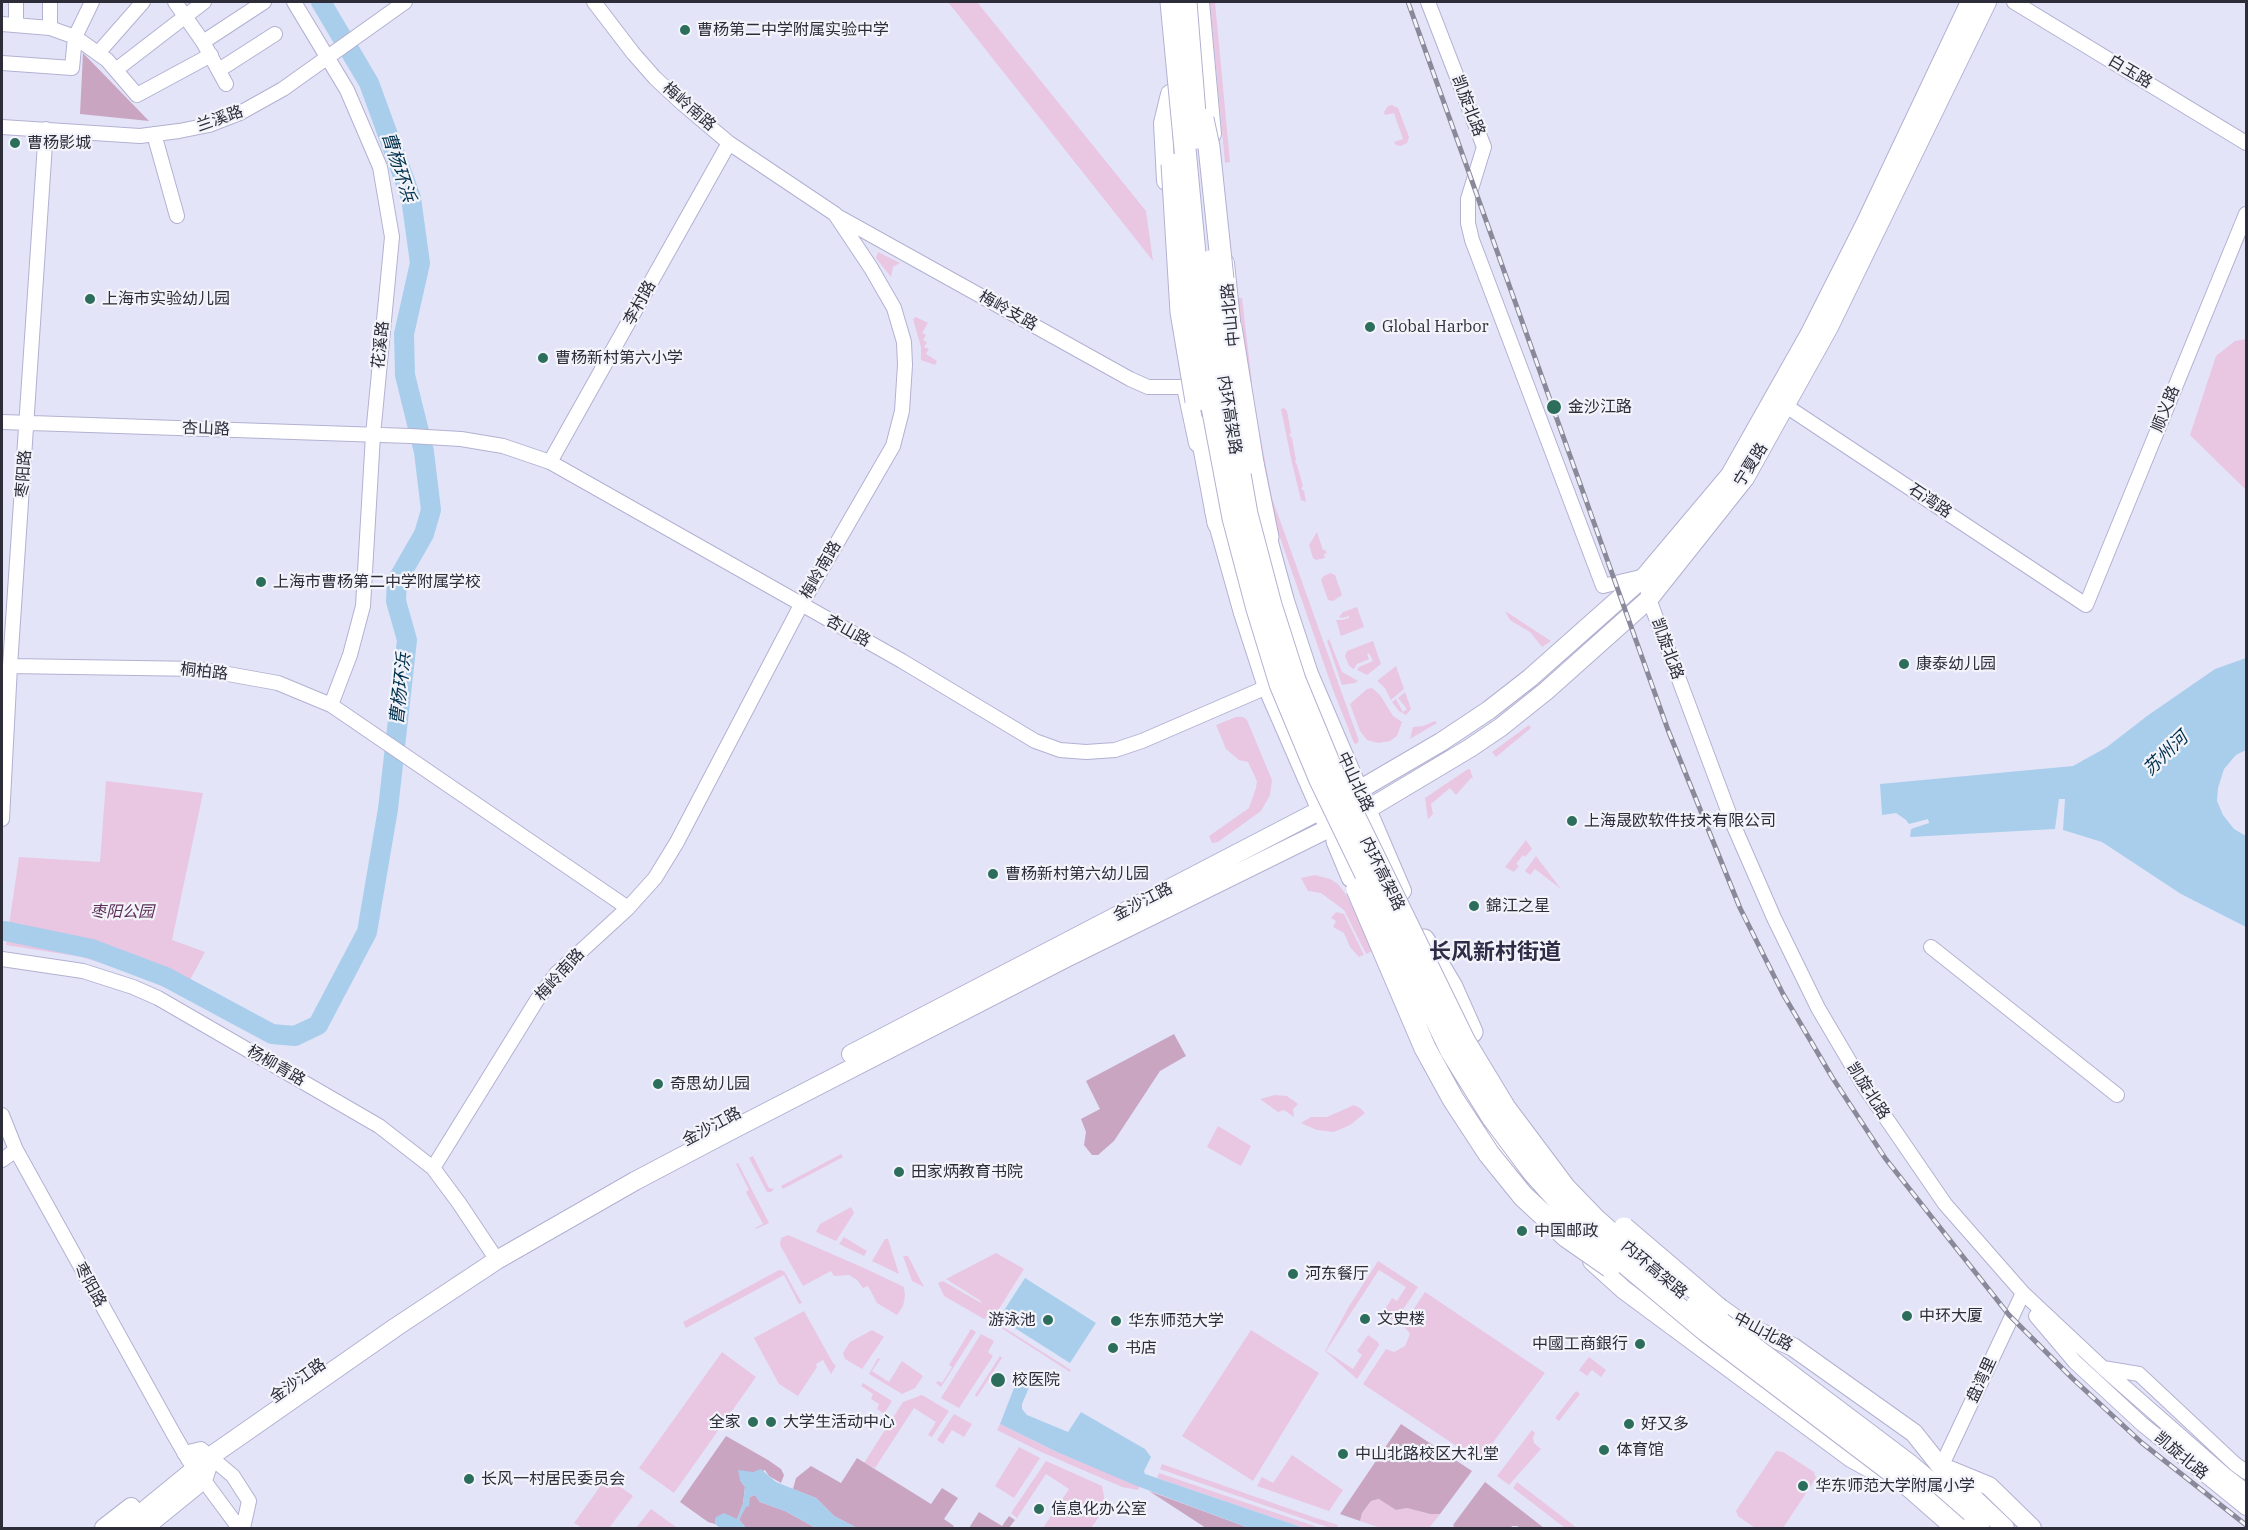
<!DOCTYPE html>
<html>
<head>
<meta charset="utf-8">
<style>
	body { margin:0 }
	#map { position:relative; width:2248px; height:1530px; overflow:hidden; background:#e4e4f9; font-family:"IBM Plex Serif",serif }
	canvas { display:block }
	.frame { position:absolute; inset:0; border:3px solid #2d2d3a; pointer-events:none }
</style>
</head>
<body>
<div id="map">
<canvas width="2248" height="1530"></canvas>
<div class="frame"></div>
</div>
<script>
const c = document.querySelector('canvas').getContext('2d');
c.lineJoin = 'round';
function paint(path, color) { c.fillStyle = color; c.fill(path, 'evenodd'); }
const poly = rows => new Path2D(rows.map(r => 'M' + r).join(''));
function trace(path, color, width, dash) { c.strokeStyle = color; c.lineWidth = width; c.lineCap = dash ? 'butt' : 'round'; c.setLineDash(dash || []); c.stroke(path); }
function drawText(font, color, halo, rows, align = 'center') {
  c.font = font + ' "IBM Plex Serif","Noto Sans SC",serif'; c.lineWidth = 4.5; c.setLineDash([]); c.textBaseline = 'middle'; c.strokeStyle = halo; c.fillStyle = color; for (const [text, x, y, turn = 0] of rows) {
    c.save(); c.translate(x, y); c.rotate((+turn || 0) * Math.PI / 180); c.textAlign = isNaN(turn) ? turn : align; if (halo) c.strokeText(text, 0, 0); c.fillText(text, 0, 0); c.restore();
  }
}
paint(poly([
	[948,2,977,2,1146,211,1153,261],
	[1210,2,1215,2,1230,162,1225,163],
	[1392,105,1398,108,1409,137,1407,143,1401,146,1396,145,1394,142,1403,139,1394,113,1385,115,1384,112,1388,106],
	[878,252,900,263,893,267,891,277,876,258],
	[1238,298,1242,298,1252,383,1247,384],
	[916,317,928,323,922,333,926,335,923,340,927,342,924,347,929,349,926,354,937,361,935,365,921,360,921,347,913,319],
	[2246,339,2246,490,2190,435,2216,356,2235,341],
	[1284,408,1287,411,1291,433,1289,435,1292,438,1296,460,1295,462,1297,465,1303,486,1301,489,1304,491,1306,502,1301,500,1292,463,1281,409],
	[1256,413,1272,498,1359,741,1356,744,1354,743,1333,690,1267,500,1252,414],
	[1317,532,1323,550,1325,550,1327,553,1324,554,1325,558,1316,560,1313,558,1309,545],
	[1330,573,1335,575,1342,595,1333,601,1328,600,1321,580,1324,576],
	[1357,607,1364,627,1341,636,1336,620,1342,620,1349,618,1349,616,1342,618,1339,617,1343,612],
	[1505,611,1551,641,1542,647,1530,632,1510,620],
	[1329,639,1342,672,1358,681,1355,683,1342,685,1327,641],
	[1373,641,1381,664,1367,675,1357,670,1359,667,1373,661,1369,653,1367,654,1369,659,1357,664,1354,669,1349,666,1345,656,1347,651],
	[1396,666,1404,689,1391,700,1385,688,1377,681],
	[1372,688,1380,695,1393,716,1402,722,1397,736,1390,741,1378,743,1367,740,1360,731,1350,704,1367,689],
	[1405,692,1411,709,1406,715,1399,711,1392,702,1396,699,1403,712,1407,709,1398,698],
	[1236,717,1243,717,1247,720,1272,780,1270,795,1261,811,1218,842,1212,843,1209,836,1249,808,1256,788,1257,781,1248,762,1239,760,1226,749,1216,725],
	[1435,721,1437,723,1410,739,1413,727,1423,726],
	[1529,725,1531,728,1496,757,1492,752],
	[1468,769,1470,769,1473,779,1471,778,1456,795,1450,788,1431,804,1433,814,1428,819,1425,798],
	[106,781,203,793,172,940,205,952,182,995,132,973,82,957,6,945,19,857,100,862],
	[1526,840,1532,849,1525,857,1523,855,1516,864,1519,866,1514,872,1505,867],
	[1536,856,1561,889,1535,869,1530,875,1525,871],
	[1315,875,1330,879,1338,884,1347,896,1374,950,1366,954,1344,910,1321,893,1308,891,1301,878],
	[1336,912,1344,914,1364,955,1359,957,1350,947,1344,933,1333,927,1336,921,1331,918],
	[1275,1095,1287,1096,1298,1104,1293,1109,1294,1117,1284,1110,1278,1112,1260,1099],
	[1354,1105,1360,1108,1365,1113,1350,1125,1334,1132,1317,1130,1301,1123,1311,1117,1327,1117],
	[1218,1126,1251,1146,1241,1166,1207,1147],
	[841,1154,843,1157,783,1189,781,1186],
	[753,1156,769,1188,774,1189,771,1192,767,1192,749,1158],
	[738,1163,769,1223,756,1229,755,1228,763,1224,746,1192,749,1190,736,1164],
	[851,1207,854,1213,836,1241,816,1232,820,1224],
	[788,1235,864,1268,904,1287,905,1296,903,1306,897,1315,877,1303,868,1286,863,1288,857,1280,849,1275,834,1276,831,1271,803,1286,780,1245,781,1238],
	[844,1237,867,1251,864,1256,839,1244],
	[885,1239,888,1239,899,1274,872,1261],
	[996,1253,1024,1269,992,1320,1071,1370,1070,1372,986,1318,984,1319,944,1296,938,1283,943,1281,981,1303,981,1301,946,1279],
	[903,1256,908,1256,924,1287,912,1281],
	[1378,1261,1418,1287,1396,1320,1380,1317,1392,1298,1397,1301,1406,1287,1379,1270,1326,1351,1353,1369,1362,1355,1357,1351,1368,1335,1378,1342,1379,1345,1357,1379,1325,1351,1348,1308],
	[779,1270,784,1271,802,1303,799,1304,784,1275,686,1328,683,1322],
	[1425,1292,1545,1373,1479,1461,1363,1384,1386,1349,1394,1352,1405,1346,1410,1334,1403,1325],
	[804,1311,833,1363,836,1366,831,1374,823,1360,816,1364,817,1367,798,1396,779,1384,754,1338],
	[971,1329,976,1332,941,1387,936,1383,938,1381,942,1383,952,1367,949,1365],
	[872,1330,884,1337,862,1369,845,1359,843,1353,850,1342],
	[1251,1330,1319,1373,1253,1481,1182,1436],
	[981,1334,994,1341,988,1352,993,1356,959,1408,941,1398],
	[722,1352,756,1377,674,1493,639,1468],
	[1000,1356,1002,1358,977,1397,975,1395],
	[1589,1357,1606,1370,1601,1377,1592,1370,1587,1376,1579,1370],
	[878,1358,880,1359,872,1371,889,1382,902,1361,923,1376,915,1388,902,1394,869,1374],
	[863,1383,892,1401,884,1414,877,1409,879,1404,871,1399,873,1394,861,1386],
	[1576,1391,1580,1394,1559,1421,1555,1418],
	[922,1395,949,1411,932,1437,928,1435,936,1422,914,1408,875,1468,864,1463,903,1402],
	[954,1414,972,1424,964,1437,952,1430,943,1444,937,1440],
	[1000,1424,1057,1452,1140,1486,1138,1490,1122,1487,1039,1451,997,1430],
	[1532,1430,1535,1433,1533,1438,1534,1443,1541,1449,1509,1485,1497,1476],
	[1019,1447,1040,1458,1014,1498,995,1486],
	[1776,1451,1783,1452,1814,1472,1816,1478,1783,1528,1755,1528,1738,1516,1736,1511],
	[1292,1455,1343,1490,1329,1511,1257,1486,1262,1477,1273,1483],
	[1046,1461,1102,1486,1106,1507,1091,1528,1043,1528,1069,1489,1046,1474,1017,1518,1011,1513],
	[1162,1464,1310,1516,1338,1525,1337,1528,1330,1528,1160,1469],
	[1159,1473,1320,1528,1304,1528,1157,1478],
	[607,1477,633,1496,609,1528,582,1528,574,1523],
	[1517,1482,1577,1528,1565,1528,1513,1488],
	[1380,1499,1396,1510,1407,1508,1430,1514,1440,1514,1429,1528,1381,1528,1360,1521,1362,1513,1371,1501],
	[651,1509,676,1527,675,1528,636,1528]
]), '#e9c6e2');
paint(poly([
	[83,53,149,121,80,114],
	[1174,1034,1186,1056,1160,1071,1114,1141,1098,1155,1092,1155,1084,1145,1086,1132,1081,1119,1100,1109,1086,1081],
	[1401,1424,1472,1471,1440,1514,1430,1514,1407,1508,1396,1510,1379,1499,1371,1501,1362,1513,1360,1521,1340,1514],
	[726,1436,768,1460,781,1469,784,1475,781,1483,769,1476,765,1470,740,1480,745,1487,743,1504,737,1519,716,1517,715,1524,708,1522,680,1502],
	[857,1458,931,1504,942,1488,958,1498,944,1519,954,1526,952,1528,857,1528,834,1516,816,1498,793,1489,796,1478,811,1466,841,1483],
	[1485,1482,1544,1528,1520,1528,1517,1526,1512,1526,1511,1528,1455,1528,1453,1525],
	[1149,1491,1249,1528,1206,1528],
	[755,1495,760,1502,785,1511,816,1528,746,1528,740,1521,740,1518,750,1497],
	[979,1512,1002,1526,1009,1516,1015,1520,1009,1528,969,1528]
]), '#c9a5c2');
paint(poly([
	[2246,658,2246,750,2236,755,2224,769,2218,788,2217,801,2223,815,2234,829,2246,836,2246,927,2181,894,2102,842,2063,830,2065,799,2059,799,2055,829,1910,837,1911,829,1929,823,1928,819,1909,824,1906,820,1896,813,1882,815,1880,784,2073,766,2107,747,2147,716,2215,669],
	[1025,1278,1096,1323,1070,1363,999,1318],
	[1019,1375,1031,1383,1022,1404,1022,1409,1027,1415,1068,1432,1081,1412,1145,1449,1151,1457,1144,1471,1145,1474,1304,1528,1249,1528,1137,1486,1057,1452,1000,1424],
	[761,1469,776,1482,816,1498,834,1516,857,1528,816,1528,785,1511,760,1502,755,1495,750,1497,749,1506,746,1507,740,1518,740,1521,746,1528,720,1528,715,1524,716,1517,724,1513,737,1519,743,1504,745,1487,740,1480,738,1470,753,1472]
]), '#a9ceec');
trace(poly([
	[5,931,92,949,166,977,272,1034,295,1036,318,1025,367,932,388,809,407,640,396,601,397,581,424,534,431,510,424,452,405,375,404,334,420,263,411,198,369,83,321,2]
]), '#a9ceec', 20);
const minor = poly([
	[175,2,203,42,226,84],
	[294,2,347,90,380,167,392,237,373,435,363,606,350,655,331,705],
	[1428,2,1484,147,1468,199,1468,223,1472,240,1603,586,1645,576,1649,599,1733,824,1774,918,1818,1008,1864,1086,1945,1204,2023,1293,2103,1368,2225,1475,2246,1491],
	[2014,2,2246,143],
	[2,24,50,28,75,37,107,60,137,95,211,55],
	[16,25,16,2],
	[50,28,50,2],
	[203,42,264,2],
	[99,52,143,2],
	[2,63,72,68,75,37,92,2],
	[117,69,204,2],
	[219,70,275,34],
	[2,127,140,136,179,131,209,125,240,113,283,89,405,2],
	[154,134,177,216],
	[839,217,1130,379,1148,387,1186,387],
	[1777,400,2086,605,2246,214],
	[2,422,410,436,461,439,503,446,550,462,902,661,1035,741,1060,750,1086,752,1115,750,1142,741,1267,687],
	[550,462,729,143],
	[10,666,200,669,278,683,331,705,628,908],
	[2,819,10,666,46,129],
	[1931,947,2117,1095],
	[2,959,83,971,133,987,158,998,379,1126,433,1168,459,1203,497,1260],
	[2,1115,16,1150,173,1433,188,1459,239,1528],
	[2,1160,16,1150],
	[433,1168,537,1000,556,974,628,908,655,878,677,842,801,605,893,446,902,411,905,365,904,342,894,308,871,268,835,214,729,143,683,104,655,78,633,53,594,2],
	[2036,1316,2075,1362,2142,1424,2246,1508],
	[2103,1368,2139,1374,2235,1464,2246,1472],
	[184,1453,201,1449,233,1476,249,1501,243,1528],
	[1941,1467,2023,1293]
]);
const major = poly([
	[1200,2,1212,134],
	[1166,181,1163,123,1170,94],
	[1225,263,1233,340],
	[1186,387,1198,443],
	[1214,510,1243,613,1267,687,1325,820],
	[1264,524,1285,601,1309,674,1402,891],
	[1416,999,1442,1061,1491,1134,1502,1165],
	[851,1054,1359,790,1441,742,1489,710,1530,678,1645,576,1730,475,1809,335,1865,224,1970,2],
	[1500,1145,1526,1180,1549,1204],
	[1592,1261,1624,1290,1851,1458,1891,1480],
	[1708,1299,1744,1325,1793,1347,1914,1433,1941,1467,2005,1528],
	[1950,1470,1989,1486,2032,1528],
	[104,1528,131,1507],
	[123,1528,211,1456,396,1327,497,1260,635,1181,728,1132,1066,958,1368,809,1470,748,1501,727,1546,691,1649,599,1745,478,1829,327,1987,2],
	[144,1528,203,1480,211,1457]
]);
const highway = poly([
	[1200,427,1218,523],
	[1253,463,1268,537],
	[1337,841,1352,877],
	[1424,940,1452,987,1472,1032],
	[1909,1465,1953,1502,1979,1528]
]);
trace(minor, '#b2b1d2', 16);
trace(major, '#b2b1d2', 20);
trace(highway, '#b2b1d2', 23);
trace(minor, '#fff', 14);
trace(major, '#fff', 18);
trace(highway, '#fff', 21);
const rail = poly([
	[1408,2,1668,730,1740,908,1783,994,1832,1077,1885,1158,2009,1315,2072,1378,2142,1443,2246,1525]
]);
trace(rail, '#89899a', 5);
trace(rail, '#f3f3fa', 3, [9]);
const highwayBridge = poly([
	[1171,2,1207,380,1233,518,1257,609,1280,684,1320,780,1451,1051,1492,1117,1533,1172,1584,1229,1706,1331,1900,1478,1957,1528],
	[1186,2,1197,138],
	[1203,119,1209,147,1223,279],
	[1172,164,1181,312,1196,401],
	[1210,261,1223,377,1247,514,1271,605,1295,680,1333,772,1465,1042,1505,1108,1565,1188,1595,1219,1631,1251],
	[1231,327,1253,463],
	[1357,889,1425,1048,1453,1099,1489,1154,1523,1196,1567,1237,1610,1267],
	[1624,1228,1719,1309],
	[1697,1305,1909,1465]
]);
trace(highwayBridge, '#b2b1d2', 23, []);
trace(highwayBridge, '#fff', 21);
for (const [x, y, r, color] of [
	[685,30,6,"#2c6d5c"],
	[15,143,6,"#2c6d5c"],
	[90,299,6,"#2c6d5c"],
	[1370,327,6,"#2c6d5c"],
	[543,358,6,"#2c6d5c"],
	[1554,407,8,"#2c6d5c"],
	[261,582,6,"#2c6d5c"],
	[1904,664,6,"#2c6d5c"],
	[1572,821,6,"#2c6d5c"],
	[993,874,6,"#2c6d5c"],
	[1474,906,6,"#2c6d5c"],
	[658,1084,6,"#2c6d5c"],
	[899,1172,6,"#2c6d5c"],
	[1522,1231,6,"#2c6d5c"],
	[1293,1274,6,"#2c6d5c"],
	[1907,1316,6,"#2c6d5c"],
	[1365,1319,6,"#2c6d5c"],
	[1048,1320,6,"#2c6d5c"],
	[1116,1321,6,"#2c6d5c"],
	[1640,1344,6,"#2c6d5c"],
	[1113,1348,6,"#2c6d5c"],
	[998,1380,8,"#2c6d5c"],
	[753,1422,6,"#2c6d5c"],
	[771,1422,6,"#2c6d5c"],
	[1629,1424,6,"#2c6d5c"],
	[1604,1450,6,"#2c6d5c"],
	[1343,1454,6,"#2c6d5c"],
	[469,1479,6,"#2c6d5c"],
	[1803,1486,6,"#2c6d5c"],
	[1039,1509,6,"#2c6d5c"]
]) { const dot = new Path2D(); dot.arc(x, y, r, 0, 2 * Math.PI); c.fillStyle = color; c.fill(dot); trace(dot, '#f3f3fa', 2); }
drawText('16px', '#2d2d3a', '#f3f3fa', [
	["曹杨第二中学附属实验中学",697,30],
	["曹杨影城",27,143],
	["上海市实验幼儿园",102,299],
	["Global Harbor",1382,327],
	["曹杨新村第六小学",555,358],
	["金沙江路",1568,407],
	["上海市曹杨第二中学附属学校",273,582],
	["康泰幼儿园",1916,664],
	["上海晟欧软件技术有限公司",1584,821],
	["曹杨新村第六幼儿园",1005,874],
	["錦江之星",1486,906],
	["奇思幼儿园",670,1084],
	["田家炳教育书院",911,1172],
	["中国邮政",1534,1231],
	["河东餐厅",1305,1274],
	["中环大厦",1919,1316],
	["文史楼",1377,1319],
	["游泳池",1036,1320,"right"],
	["华东师范大学",1128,1321],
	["中國工商銀行",1628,1344,"right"],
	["书店",1125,1348],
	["校医院",1012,1380],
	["全家",741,1422,"right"],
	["大学生活动中心",783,1422],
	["好又多",1641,1424],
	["体育馆",1616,1450],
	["中山北路校区大礼堂",1355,1454],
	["长风一村居民委员会",481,1479],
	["华东师范大学附属小学",1815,1486],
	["信息化办公室",1051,1509]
], 'left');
drawText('16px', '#2d2d3a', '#f3f3fa', [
	["白玉路",2130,72,31],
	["凯旋北路",1468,106,69],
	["梅岭南路",689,107,41],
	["兰溪路",220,119,-19],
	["李村路",640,303,-61],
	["梅岭支路",1008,311,29],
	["中山北路",1231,315,-96],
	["花溪路",381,345,-84],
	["顺义路",2166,409,-68],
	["内环高架路",1229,415,81],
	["杏山路",206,429,2],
	["宁夏路",1751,465,-58],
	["枣阳路",24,474,-86],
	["石湾路",1930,501,34],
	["梅岭南路",821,570,-60],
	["杏山路",848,631,29],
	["凯旋北路",1667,649,70],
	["桐柏路",204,672,6],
	["中山北路",1355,782,65],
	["内环高架路",1382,874,64],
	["金沙江路",1143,902,-27],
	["梅岭南路",560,975,-48],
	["杨柳青路",276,1066,30],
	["凯旋北路",1868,1091,57],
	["金沙江路",712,1127,-28],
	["内环高架路",1654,1270,40],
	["枣阳路",90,1285,61],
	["中山北路",1763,1332,28],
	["盘湾里",1982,1380,-65],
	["金沙江路",298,1381,-35],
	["凯旋北路",2181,1456,40]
]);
drawText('italic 16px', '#5d2f56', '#f3f3fa', [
	["枣阳公园",122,912]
]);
drawText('italic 18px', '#01324e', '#f3f3fa', [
	["曹杨环浜",398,167,72],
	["曹杨环浜",401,689,-84],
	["苏州河",2166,754,-44]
]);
drawText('bold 22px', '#2e2c46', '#f3f3fa', [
	["长风新村街道",1495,953]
]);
</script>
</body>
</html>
